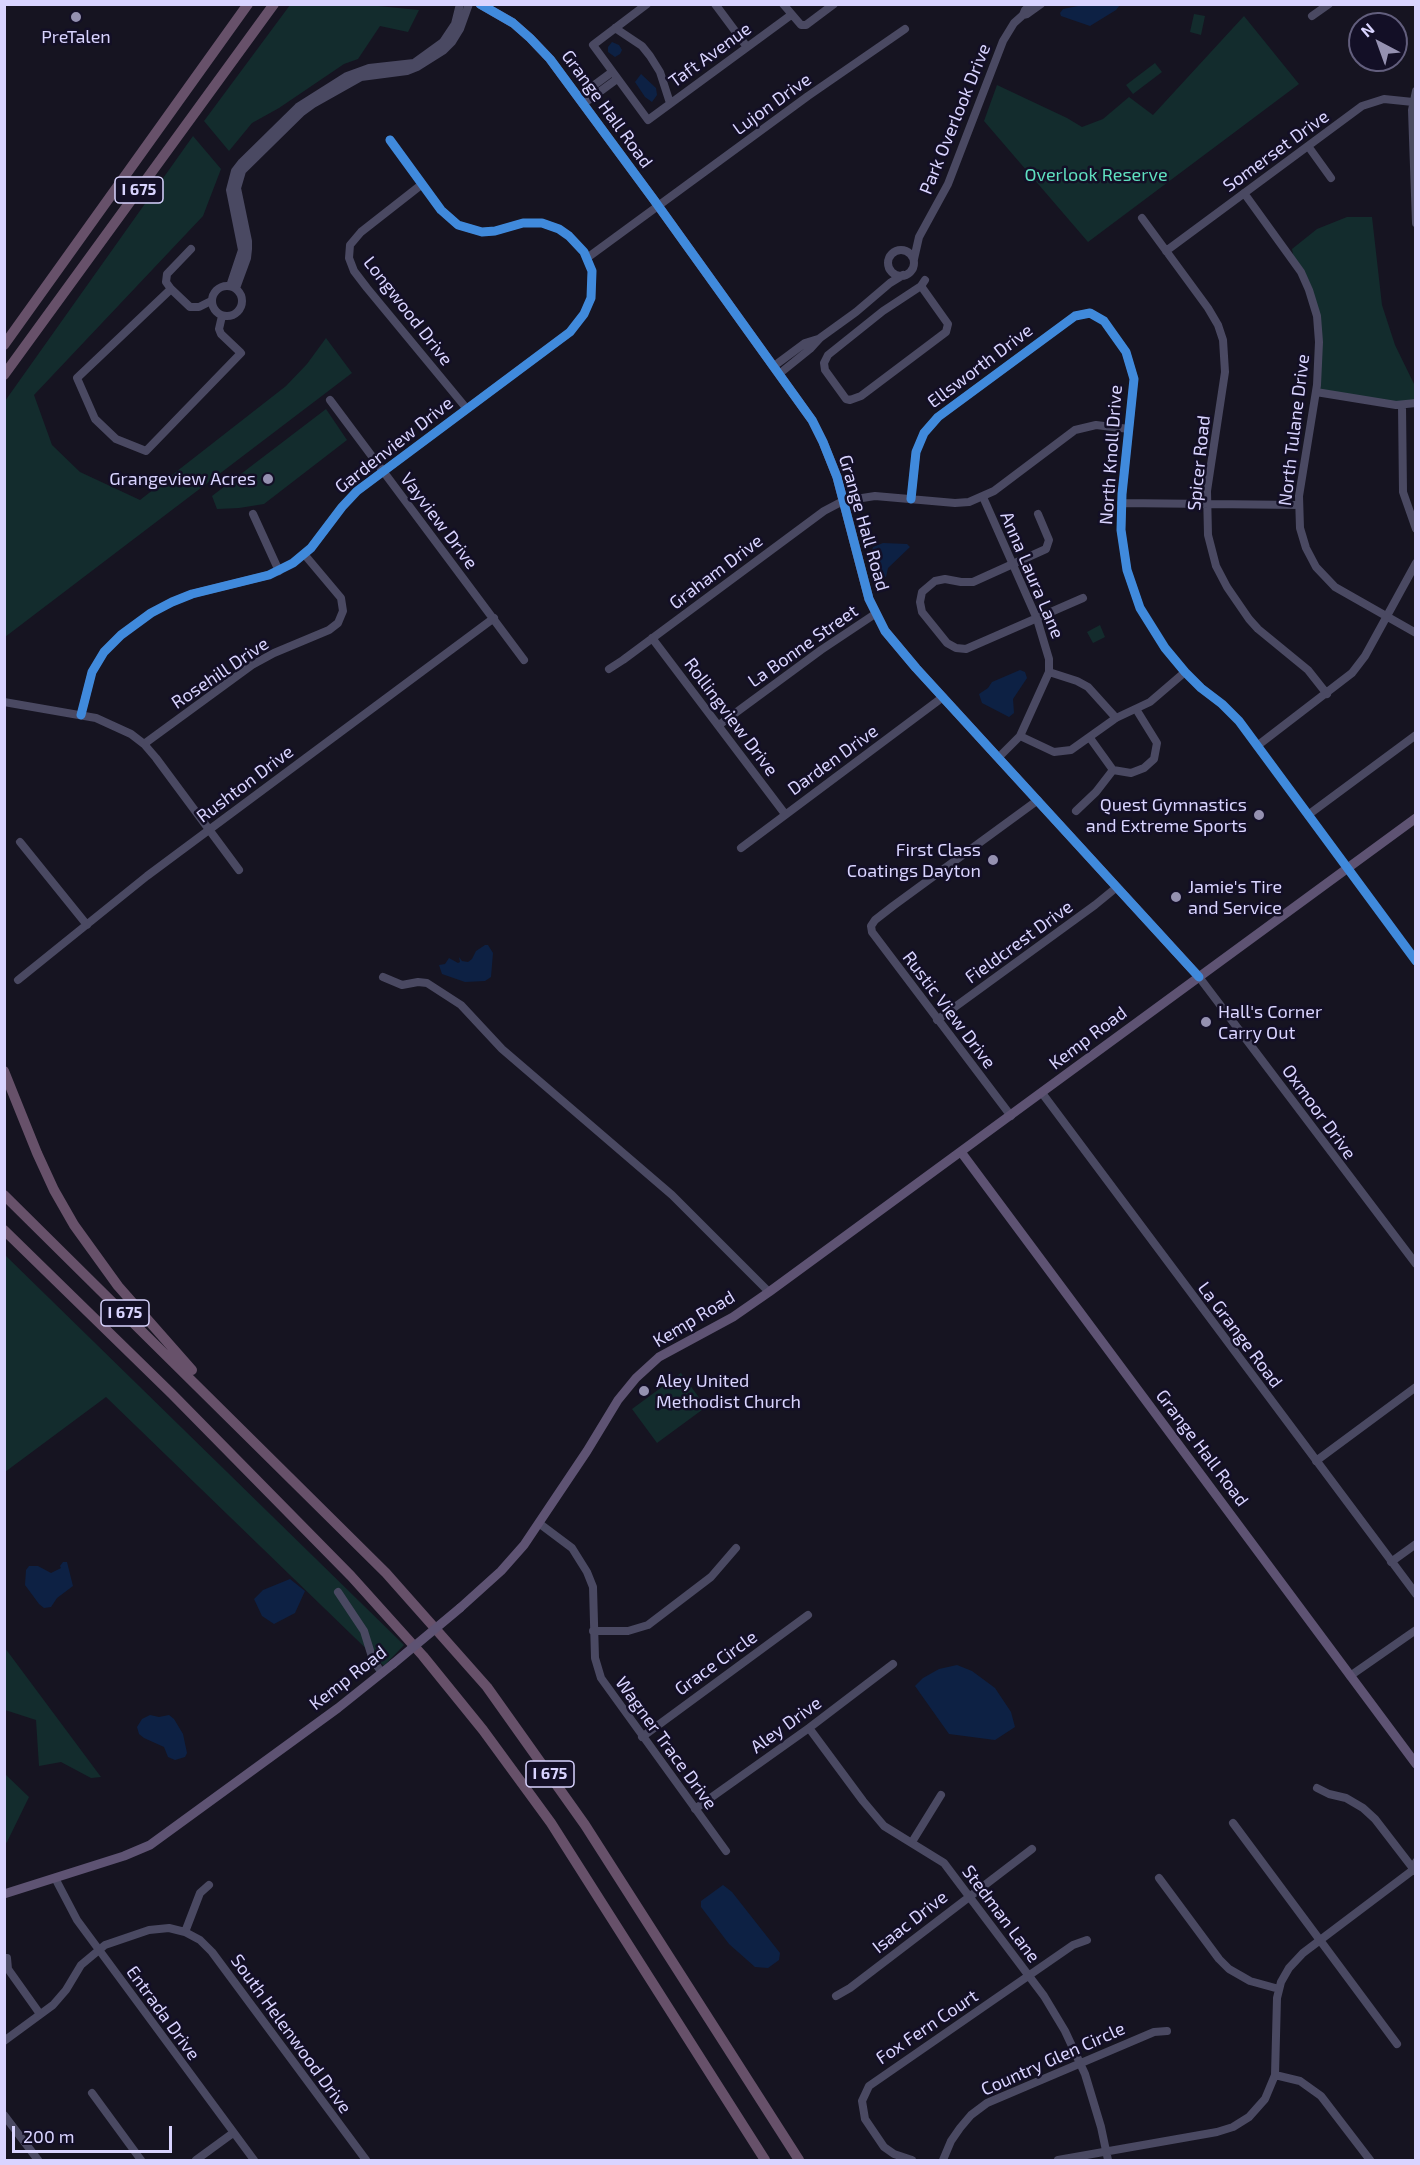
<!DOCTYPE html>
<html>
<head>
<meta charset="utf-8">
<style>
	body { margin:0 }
	#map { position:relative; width:1420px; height:2165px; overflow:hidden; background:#161421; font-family:"Exo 2",sans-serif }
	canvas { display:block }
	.frame { position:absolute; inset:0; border:6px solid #d9d4ff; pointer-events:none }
	.north { position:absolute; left:1348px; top:12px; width:60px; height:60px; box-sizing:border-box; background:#130f26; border:2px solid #625e7d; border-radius:50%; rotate:319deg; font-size:16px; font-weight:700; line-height:24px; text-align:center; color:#d9d4ff }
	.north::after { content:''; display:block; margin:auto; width:21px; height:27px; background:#9591b1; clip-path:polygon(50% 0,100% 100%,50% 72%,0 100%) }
	.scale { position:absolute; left:12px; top:2126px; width:160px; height:27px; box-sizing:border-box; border:3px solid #d9d4ff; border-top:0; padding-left:8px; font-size:18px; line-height:21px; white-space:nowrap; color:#d9d4ff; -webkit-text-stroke:4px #130f26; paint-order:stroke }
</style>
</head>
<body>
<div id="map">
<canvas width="1420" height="2165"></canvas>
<div class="frame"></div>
<div class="north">N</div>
<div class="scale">200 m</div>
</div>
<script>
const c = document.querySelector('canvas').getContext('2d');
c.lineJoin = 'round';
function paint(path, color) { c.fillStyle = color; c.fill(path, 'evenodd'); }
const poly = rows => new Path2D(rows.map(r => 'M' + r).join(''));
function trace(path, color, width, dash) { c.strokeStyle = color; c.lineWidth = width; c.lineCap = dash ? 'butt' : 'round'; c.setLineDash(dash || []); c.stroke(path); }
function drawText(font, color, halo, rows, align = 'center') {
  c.font = font + ' "Exo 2",sans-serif'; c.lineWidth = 5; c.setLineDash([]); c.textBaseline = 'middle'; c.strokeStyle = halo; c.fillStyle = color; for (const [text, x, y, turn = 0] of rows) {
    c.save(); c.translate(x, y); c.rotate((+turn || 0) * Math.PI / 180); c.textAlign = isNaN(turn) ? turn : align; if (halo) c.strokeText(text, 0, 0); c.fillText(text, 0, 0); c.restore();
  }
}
paint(poly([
	[358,4,419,10,408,32,380,26,358,59,344,64,279,108,252,123,229,151,204,121,290,5],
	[1194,14,1205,16,1201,35,1190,32],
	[1244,16,1299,84,1088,242,984,121,997,85,1067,118,1082,127,1103,119,1129,97,1153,115],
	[1155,63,1162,72,1133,94,1126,85],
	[193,136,221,169,203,216,34,395,52,445,80,472,140,500,286,386,307,364,326,338,352,373,5,637,5,401],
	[1347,217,1372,217,1382,305,1395,345,1415,386,1415,403,1407,405,1316,392,1319,326,1295,264,1292,249,1317,229],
	[326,409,347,440,264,504,239,508,217,509,212,496],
	[1100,625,1105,637,1093,643,1087,632],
	[5,1255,404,1645,384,1666,106,1397,5,1472],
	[681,1373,706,1407,657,1443,632,1409],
	[5,1648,101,1777,91,1778,61,1762,39,1766,36,1720,5,1710],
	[5,1774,29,1797,7,1842,5,1844]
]), '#132c2d');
paint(poly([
	[1088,4,1120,4,1120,5,1116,10,1090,26,1061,16,1060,13,1063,9],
	[612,42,619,45,622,50,620,54,615,57,608,52,608,47],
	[641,74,656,88,657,95,652,102,645,97,635,82],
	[883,543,907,544,910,547,888,568,886,577,879,575,871,554,873,547],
	[1020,670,1025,672,1027,678,1013,699,1014,713,1009,717,982,703,979,694,988,688,992,682],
	[485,945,488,945,493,953,491,977,485,981,465,982,442,974,439,965,445,964,449,958,458,963,460,962,459,957,462,961,468,962,472,959,476,951],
	[63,1562,67,1562,73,1586,57,1598,51,1607,44,1608,39,1604,25,1585,26,1570,29,1566,38,1566,51,1573,61,1568,60,1566],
	[290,1579,305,1591,295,1613,274,1624,262,1616,254,1599,263,1590],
	[957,1665,972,1671,995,1688,1011,1712,1015,1727,995,1740,949,1734,915,1686,923,1678,939,1669],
	[150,1715,159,1717,169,1715,174,1719,183,1734,187,1753,185,1757,175,1760,168,1757,164,1747,144,1738,139,1734,137,1727,142,1719],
	[723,1885,732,1892,780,1953,779,1960,768,1968,755,1967,729,1944,701,1907,701,1901]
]), '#0d2144');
trace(poly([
	[647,4,593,45,648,120,791,15],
	[715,4,747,47],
	[783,4,801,25,806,25,834,4],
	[1023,15,1027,14,1041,4],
	[1312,16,1329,4],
	[615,28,642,46,650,56,660,72,670,103],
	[1416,91,1412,110,1416,223],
	[578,97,612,72],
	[583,104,617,79],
	[1308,146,1331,178],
	[421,185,361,232,350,245,349,258,354,271,367,288,467,409],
	[1244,193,1301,272,1309,290,1317,316,1319,342,1317,385,1299,496,1300,528,1306,548,1316,567,1335,587,1416,633],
	[1142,218,1208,308,1218,325,1223,340,1225,372,1207,491,1208,535,1216,566,1227,587,1249,619,1258,629,1308,670,1327,694],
	'888 263a13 13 0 1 1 26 0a13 13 0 1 1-26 0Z',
	[1166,251,1362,106,1384,99,1413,102],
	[587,258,808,96,905,29],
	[914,259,919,237,948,184,1003,41,1014,23,1023,15,1025,10,1032,4],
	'212 301a15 15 0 1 1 30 0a15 15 0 1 1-30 0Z',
	[230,286,242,250,230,190,235,171,242,162,298,107,347,76,369,68,414,63,443,42,455,24,460,4],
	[921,286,948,324,946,332,861,396,850,400,846,399,825,370,824,363,828,355,883,311,921,286,925,280],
	[236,288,247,258,248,249,248,241,237,188,242,171,302,112,313,104,361,77,407,71,417,67,444,50,452,42,460,29,469,4],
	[171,289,166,282,167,274,191,249],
	[211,301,199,307,190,307,171,289,77,378,95,419,116,439,146,451,241,353,221,334,219,329,222,316],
	[774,366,805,343,818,339],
	[779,374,810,349,820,338,856,312,890,283,903,275],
	[1316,392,1396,405,1416,403],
	[330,400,524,660],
	[1402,405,1403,492,1416,529],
	[983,497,1037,619,1049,659,1049,672,1020,736,999,757],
	[911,499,916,452,924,433,938,417,1075,316,1090,313,1104,321,1126,352,1134,379,1122,494,1121,530,1127,570,1140,608,1165,648,1185,672,1201,688,1222,704,1239,721,1416,961],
	[1121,503,1299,505],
	[253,514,279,571],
	[1038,514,1049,540,1046,549,973,582,961,582,945,579,935,581,922,592,920,602,922,612,947,643,956,648,966,649,1083,598],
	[652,638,785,814],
	[609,669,623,660,824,511,843,501,875,496,955,503,969,502,994,491,1075,430,1096,425,1129,429],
	[1049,672,1077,681,1088,687,1116,718],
	[4,702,96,718,131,734,144,744,156,758,239,870],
	[81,715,92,672,104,652,121,635,151,613,172,602,192,594,269,575,293,563,311,548,342,507,357,491,570,332,584,314,591,298,592,271,584,252,569,236,559,229,542,223,523,223,495,231,482,232,458,225,441,210,390,140],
	[719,725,821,650,875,614],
	[1020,736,1054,752,1071,750,1116,718,1150,702,1185,672],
	[1090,738,1113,770,1131,773,1144,768,1154,759,1157,743,1136,709],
	[144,744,252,665,274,653,329,630,338,623,343,611,341,598,304,554],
	[1257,746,1352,673,1365,656,1416,563],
	[1076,811,1096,792,1113,770],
	[1308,815,1416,735],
	[20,842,87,925],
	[741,848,943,697],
	[383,977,402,985,418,982,427,983,461,1005,502,1049,672,1195,769,1292],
	[1199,977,1416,1264],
	[18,980,147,876,494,618],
	[937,1020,1095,905,1117,887],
	[1042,1093,1416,1594],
	[1011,1116,872,932,871,926,875,920,893,906,1038,800],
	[1316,1461,1416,1387],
	[540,1524,572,1548,587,1572,593,1587,595,1658,601,1678,726,1851],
	[1391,1562,1416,1544],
	[338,1592,364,1631,373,1660,382,1673],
	[593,1631,628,1631,648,1625,711,1577,736,1548],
	[1350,1676,1416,1630],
	[809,1728,863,1801,884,1826,944,1863,1044,1996,1065,2031,1085,2074,1101,2127,1108,2160],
	[642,1737,808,1615],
	[1317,1788,1329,1794,1346,1798,1363,1808,1375,1819,1415,1871],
	[695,1809,809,1728,893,1664],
	[1233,1823,1397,2044],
	[912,1842,941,1795],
	[55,1878,77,1920,254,2160],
	[1159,1878,1219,1959,1229,1969,1250,1981,1279,1989],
	[185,1932,200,1893,209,1885],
	[7,1958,8,1969,40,2014],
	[836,1996,850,1988,1032,1849],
	[4,2041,53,2005,66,1990,81,1965,105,1945,149,1930,169,1928,185,1932,200,1940,212,1952,366,2160],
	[1275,2075,1300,2081,1321,2096,1370,2160],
	[92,2093,141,2160],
	[4,2115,38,2160],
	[196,2160,233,2133],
	[912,2160,894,2154,884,2147,865,2119,862,2101,869,2086,1073,1945,1087,1940],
	[943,2160,951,2141,960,2128,971,2115,987,2103,1154,2032,1167,2031],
	[1058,2160,1217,2132,1233,2127,1249,2117,1265,2099,1275,2075,1277,1998,1281,1982,1289,1968,1303,1953,1413,1870,1416,1862]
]), '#4a4962', 8);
trace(poly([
	[480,4,513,23,530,38,550,59,654,200,812,420,823,442,837,477,869,599,885,631,916,668,1199,977],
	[961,1152,1416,1764],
	[460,1608,501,1571,524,1545,587,1451,618,1400,636,1378,659,1357,733,1317,769,1292,1416,818],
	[4,1894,124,1856,150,1845,338,1708,393,1664]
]), '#5e5373', 9);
trace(poly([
	[4,345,248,4],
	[4,375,274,4],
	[4,1071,37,1153,54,1190,74,1225,118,1286,192,1370],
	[4,1195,386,1573,487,1687,585,1825,799,2160],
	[4,1230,172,1394,351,1576,423,1656,483,1730,551,1823,765,2160]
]), '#67516a', 10);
trace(poly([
	[393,1664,460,1608]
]), '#5e5373', 9);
trace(poly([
	[480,4,513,23,530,38,550,59,654,200,812,420,823,442,837,477,869,599,885,631,916,668,1199,977],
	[911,499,916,452,924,433,938,417,1075,316,1090,313,1104,321,1126,352,1134,379,1122,494,1121,530,1127,570,1140,608,1165,648,1185,672,1201,688,1222,704,1239,721,1416,961],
	[81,715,92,672,104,652,121,635,151,613,172,602,192,594,269,575,293,563,311,548,342,507,357,491,570,332,584,314,591,298,592,271,584,252,569,236,559,229,542,223,523,223,495,231,482,232,458,225,441,210,390,140]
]), '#408adc', 9);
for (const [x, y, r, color] of [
	[76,17,6,"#9591b1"],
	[268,479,6,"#9591b1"],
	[1259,815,6,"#9591b1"],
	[993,860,6,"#9591b1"],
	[1176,897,6,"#9591b1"],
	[1206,1022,6,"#9591b1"],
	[644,1391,6,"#9591b1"]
]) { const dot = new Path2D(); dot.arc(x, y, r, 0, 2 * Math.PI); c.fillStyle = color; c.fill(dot); trace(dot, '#130f26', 2); }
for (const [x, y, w] of [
	[139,190,48],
	[125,1313,48],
	[550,1774,48]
]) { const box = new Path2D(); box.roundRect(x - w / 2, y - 13, w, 26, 4.5); c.fillStyle = '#130f26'; c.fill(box); trace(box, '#d9d4ff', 1.5); }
drawText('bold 16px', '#d9d4ff', null, [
	["I 675",139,190],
	["I 675",125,1313],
	["I 675",550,1774]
]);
drawText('18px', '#d9d4ff', '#130f26', [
	["PreTalen",76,37,"center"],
	["Grangeview Acres",256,479],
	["Quest Gymnastics",1247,805],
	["and Extreme Sports",1247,826],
	["First Class",981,850],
	["Coatings Dayton",981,871],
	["Jamie's Tire",1188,887,"left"],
	["and Service",1188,908,"left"],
	["Hall's Corner",1218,1012,"left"],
	["Carry Out",1218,1033,"left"],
	["Aley United",656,1381,"left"],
	["Methodist Church",656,1402,"left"]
], 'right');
drawText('18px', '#d9d4ff', '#130f26', [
	["Taft Avenue",710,55,-36],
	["Lujon Drive",772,104,-36],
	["Grange Hall Road",607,109,54],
	["Park Overlook Drive",955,119,-68],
	["Somerset Drive",1276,151,-36],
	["Longwood Drive",408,311,52],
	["Ellsworth Drive",980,366,-37],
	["North Tulane Drive",1294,430,-83],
	["Gardenview Drive",394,445,-38],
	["North Knoll Drive",1111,455,-86],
	["Spicer Road",1199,463,-84],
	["Vayview Drive",439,521,53],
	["Grange Hall Road",864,523,74],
	["Graham Drive",716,572,-37],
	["Anna Laura Lane",1032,575,67],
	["La Bonne Street",803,646,-35],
	["Rosehill Drive",220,673,-34],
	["Rollingview Drive",731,717,53],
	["Darden Drive",833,760,-36],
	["Rushton Drive",245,784,-37],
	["Fieldcrest Drive",1019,942,-36],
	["Rustic View Drive",949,1010,53],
	["Kemp Road",1088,1038,-37],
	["Oxmoor Drive",1319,1112,54],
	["Kemp Road",694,1319,-31],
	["La Grange Road",1240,1335,53],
	["Grange Hall Road",1202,1448,53],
	["Grace Circle",716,1663,-36],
	["Kemp Road",348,1678,-38],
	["Aley Drive",786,1725,-36],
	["Wagner Trace Drive",666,1743,54],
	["Stedman Lane",1001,1914,53],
	["Isaac Drive",910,1922,-38],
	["Entrada Drive",163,2013,54],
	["Fox Fern Court",927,2027,-34],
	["South Helenwood Drive",291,2034,54],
	["Country Glen Circle",1053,2059,-24]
]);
drawText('18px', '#5fe0c0', '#130f26', [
	["Overlook Reserve",1096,175]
]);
</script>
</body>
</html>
